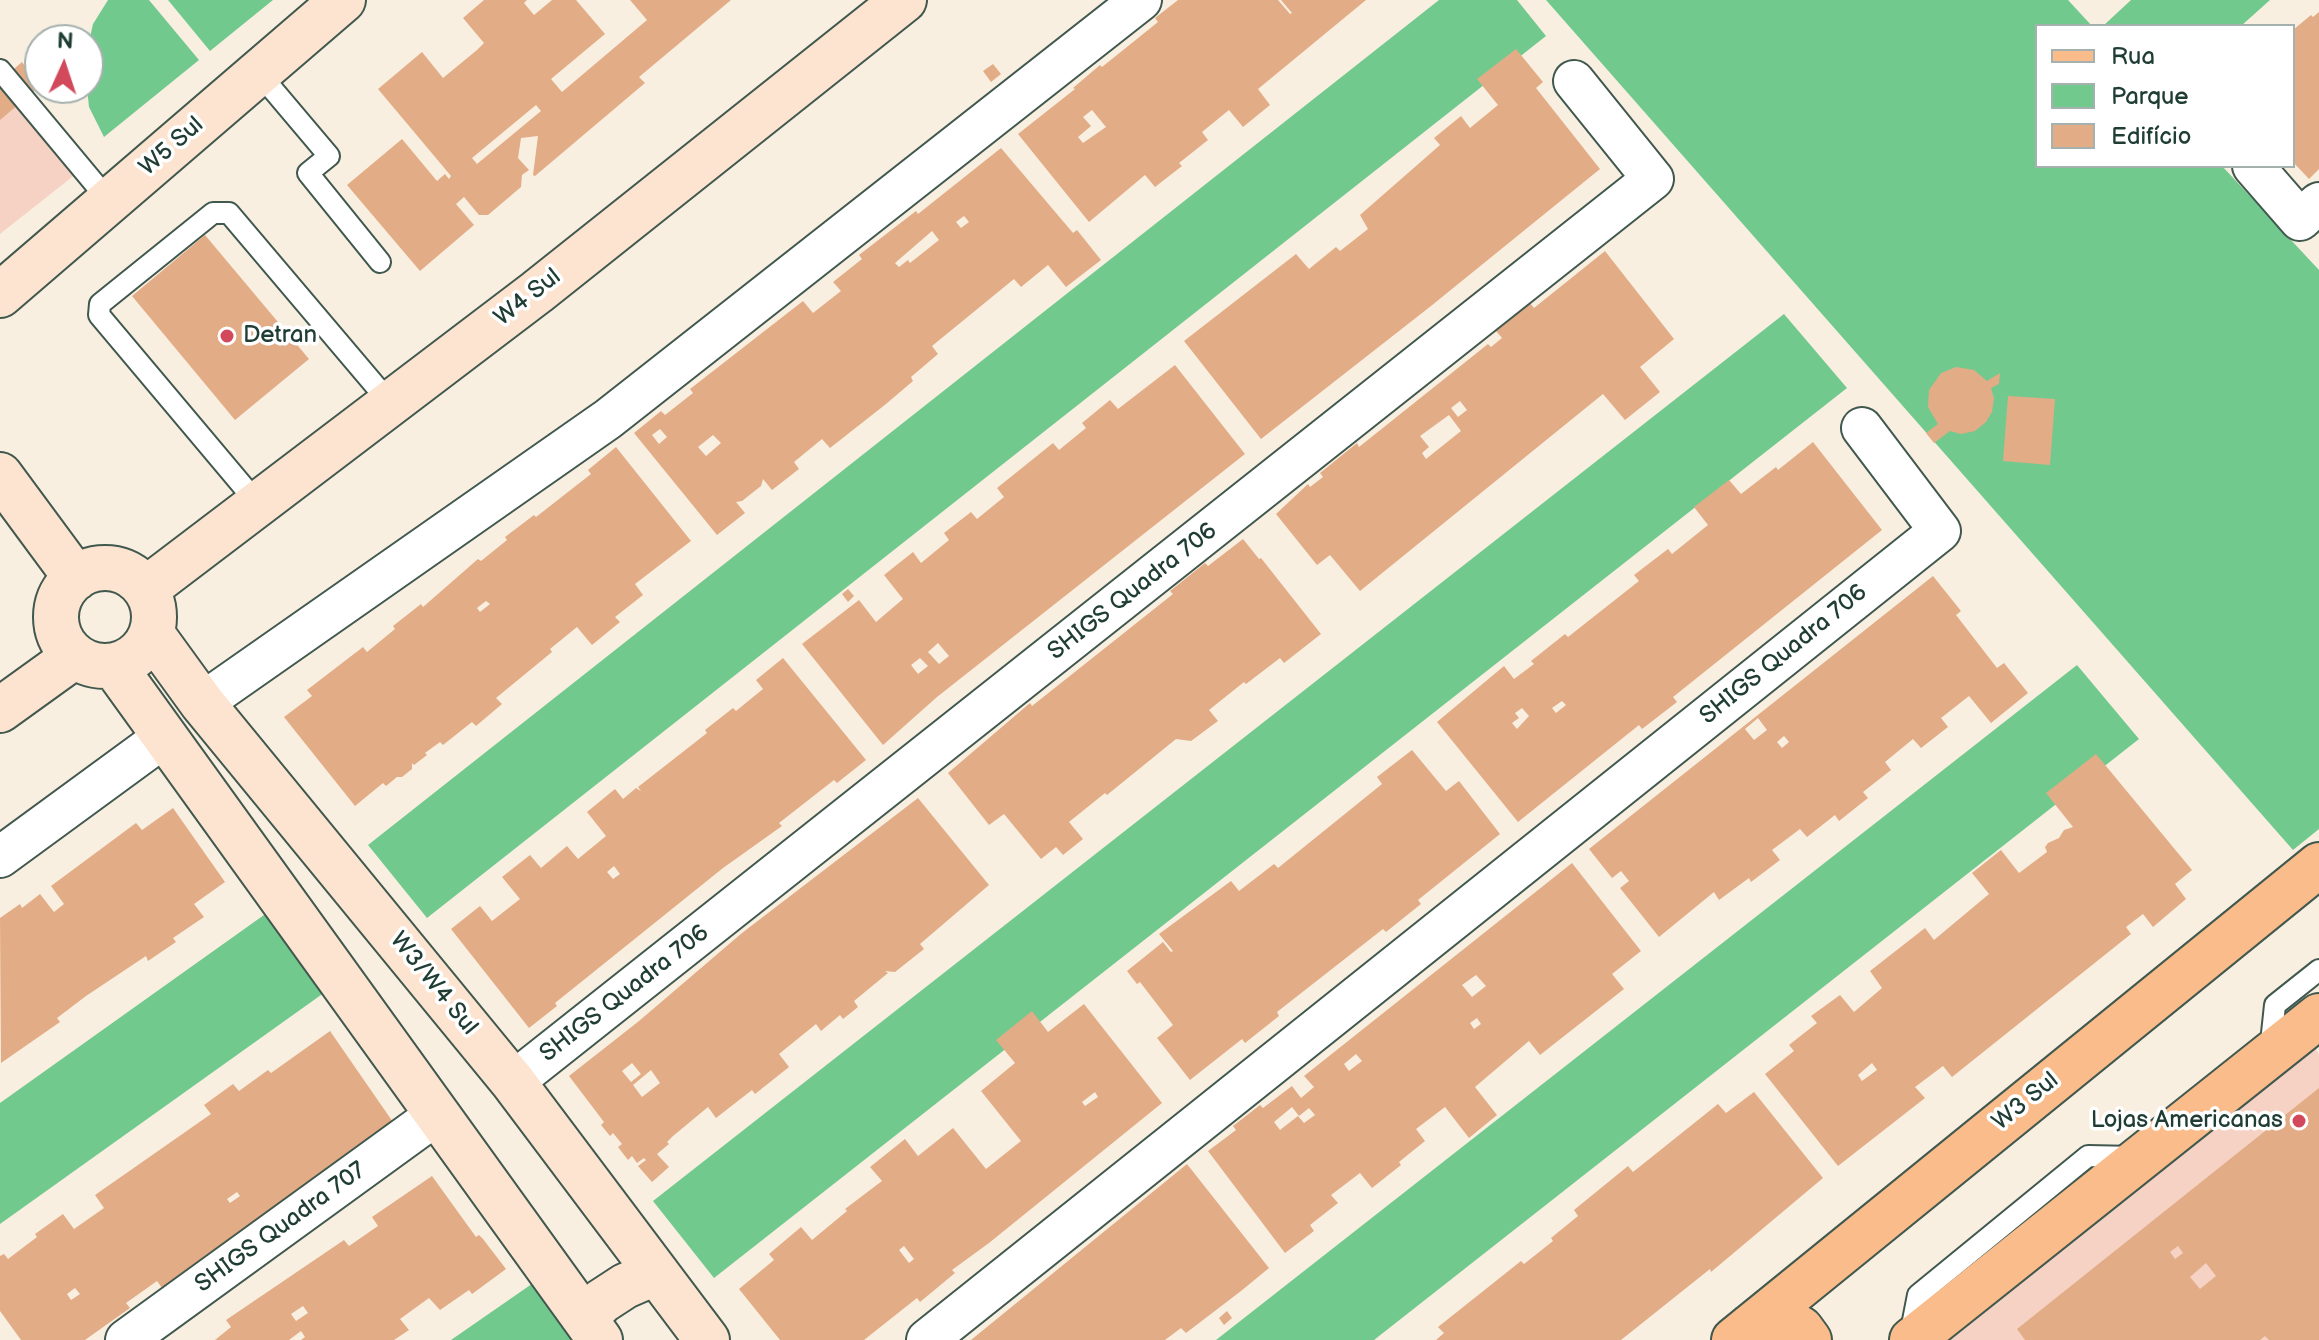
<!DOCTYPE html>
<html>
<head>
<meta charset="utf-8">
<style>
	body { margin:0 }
	#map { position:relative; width:2319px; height:1340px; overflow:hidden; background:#f9efe0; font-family:"Balsamiq Sans",sans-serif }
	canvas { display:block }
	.legend { position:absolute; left:2035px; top:24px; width:260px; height:144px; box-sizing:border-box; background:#fff; border:2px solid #a5b1ae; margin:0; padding:10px 14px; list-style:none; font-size:24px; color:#1f3d34 }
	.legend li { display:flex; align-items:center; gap:16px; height:40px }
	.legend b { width:40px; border:2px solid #a5b1ae }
	.north { position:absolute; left:24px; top:24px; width:80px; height:80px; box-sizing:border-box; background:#fff; border:2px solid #a5b1ae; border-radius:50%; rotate:3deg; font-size:22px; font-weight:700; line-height:32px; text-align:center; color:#1f3d34 }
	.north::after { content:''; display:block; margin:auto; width:28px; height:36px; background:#d1495b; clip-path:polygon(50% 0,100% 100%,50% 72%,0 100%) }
</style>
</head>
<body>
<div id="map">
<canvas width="2319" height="1340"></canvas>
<ul class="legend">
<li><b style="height:10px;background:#f9bc8a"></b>Rua</li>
<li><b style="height:22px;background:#72c98e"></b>Parque</li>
<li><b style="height:22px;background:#e2ac86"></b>Edifício</li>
</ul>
<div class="north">N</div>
</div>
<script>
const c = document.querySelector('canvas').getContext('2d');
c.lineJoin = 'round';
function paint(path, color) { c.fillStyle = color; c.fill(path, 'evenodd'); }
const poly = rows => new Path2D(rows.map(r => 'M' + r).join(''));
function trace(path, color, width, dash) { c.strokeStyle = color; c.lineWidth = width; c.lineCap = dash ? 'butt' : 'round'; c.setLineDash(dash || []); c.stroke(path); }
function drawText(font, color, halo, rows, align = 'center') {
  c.font = font + ' "Balsamiq Sans",sans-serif'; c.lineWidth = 7; c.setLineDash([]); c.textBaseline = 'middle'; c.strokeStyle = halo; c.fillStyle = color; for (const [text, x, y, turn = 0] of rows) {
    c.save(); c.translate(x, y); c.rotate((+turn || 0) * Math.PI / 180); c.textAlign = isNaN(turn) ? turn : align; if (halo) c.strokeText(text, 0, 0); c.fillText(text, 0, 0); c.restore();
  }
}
paint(poly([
	[0,58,86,166,0,234],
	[2312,1044,2319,1054,2319,1340,1919,1340]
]), '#f6d2c4');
paint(poly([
	[108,0,149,0,199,60,104,137,89,107,87,88,88,46,93,24],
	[168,0,273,0,210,51],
	[1439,0,1517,0,1546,36,427,918,368,845],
	[1546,0,2068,0,2092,26,2037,26,2037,166,2222,166,2319,270,2319,829,2293,850],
	[2131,0,2270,0,2241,26,2103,26],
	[1784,314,1847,388,714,1278,653,1201],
	[2077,665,2139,739,1374,1340,1216,1340],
	[285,900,342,980,0,1224,0,1103],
	[539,1279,584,1340,451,1340]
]), '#72c98e');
paint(poly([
	[484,0,527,0,524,3,534,15,552,0,576,0,605,34,551,79,562,92,647,20,630,0,731,0,639,77,645,83,535,176,533,175,538,136,521,138,518,158,529,170,522,175,521,187,488,215,479,215,464,197,456,204,474,225,420,271,347,185,402,139,437,181,445,174,449,179,451,176,378,89,422,52,443,78,477,50,484,43,463,18],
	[536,105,541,111,477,164,472,158],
	[1178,0,1278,0,1290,14,1292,13,1281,0,1366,0,1258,89,1270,105,1243,127,1229,110,1202,132,1208,140,1179,163,1182,166,1155,187,1145,175,1089,222,1018,134,1075,89,1073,88,1100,65,1102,67,1158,22,1155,18],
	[1092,110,1106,127,1083,143,1078,137,1091,126,1083,117],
	[2319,12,2319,169,2309,179,2293,162,2293,30,2311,15,2313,17],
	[1516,49,1543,82,1536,88,1600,169,1431,306,1261,439,1184,341,1296,254,1309,269,1336,247,1340,251,1368,229,1360,215,1440,145,1434,138,1461,116,1470,128,1498,105,1477,79],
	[22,62,40,86,0,120,0,81],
	[993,64,1001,74,991,82,983,71],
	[1001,148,1073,233,1077,230,1101,260,1066,287,1048,265,1021,287,1014,279,932,346,938,354,911,377,913,381,886,404,830,448,822,439,794,462,799,469,772,490,763,479,761,486,742,501,736,502,745,513,717,535,634,433,661,411,665,415,693,393,690,389,803,301,813,313,841,291,833,282,862,259,859,255,916,211,918,214],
	[964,216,969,222,961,228,956,222],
	[932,231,939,240,910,263,908,260,899,267,895,263],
	[660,429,667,437,659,444,652,435],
	[713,435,721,443,706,456,698,447],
	[205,235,309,359,235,420,132,296],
	[1605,251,1674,339,1640,367,1660,392,1625,420,1603,394,1360,591,1330,555,1317,565,1276,514,1308,484,1310,487,1323,477,1320,473,1357,443,1359,447,1488,344,1491,347,1502,338,1496,331,1530,303,1534,308],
	[1460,401,1467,410,1458,417,1451,408],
	[1449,415,1461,431,1426,459,1422,453,1429,447,1420,436],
	[1175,365,1245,454,937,697,883,745,802,644,859,600,876,622,903,599,884,575,913,552,921,563,949,540,944,533,971,512,977,519,1004,497,997,488,1053,443,1059,450,1086,428,1082,423,1110,400,1118,409],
	[938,643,949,656,939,664,928,652],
	[920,658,928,666,918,674,911,665],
	[1956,367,1974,370,1987,381,2000,373,1999,384,1991,388,1994,398,1992,412,1986,422,1975,431,1961,434,1950,431,1934,443,1926,433,1938,424,1928,407,1929,390,1941,373],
	[2008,396,2055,399,2050,465,2003,461],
	[1813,442,1882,530,1673,697,1677,702,1642,729,1639,725,1518,822,1437,722,1504,666,1514,679,1534,664,1531,661,1565,634,1568,637,1639,581,1634,575,1668,549,1672,554,1708,525,1694,507,1729,480,1741,494,1776,467,1778,470],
	[1562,701,1566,705,1556,713,1552,708],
	[1522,708,1529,716,1517,729,1512,723,1519,718,1515,713],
	[616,447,691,541,635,584,643,595,615,617,620,622,592,645,577,627,550,649,552,652,496,698,502,704,476,726,472,722,443,745,440,742,425,753,427,755,414,765,412,763,412,769,402,777,397,777,386,786,383,783,355,806,284,717,312,696,307,690,363,647,367,652,395,629,393,626,421,604,423,607,478,559,481,561,507,540,505,537,534,515,536,517,591,474,588,470],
	[486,601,490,604,480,612,477,608],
	[1243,539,1259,559,1261,558,1321,634,1284,663,1280,658,1246,684,1244,682,1209,710,1218,721,1191,741,1176,739,1107,795,1105,793,1069,822,1083,839,1063,855,1056,847,1041,859,1004,814,989,825,948,773,1030,703,1032,706,1173,594,1170,591,1205,563,1208,566],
	[1933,576,1961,611,1956,615,1997,668,2004,663,2028,693,1991,723,1969,696,1941,718,1948,727,1921,748,1913,739,1885,762,1891,770,1863,792,1868,798,1839,821,1835,815,1807,837,1800,829,1772,850,1780,860,1751,882,1749,878,1719,900,1714,892,1659,937,1620,888,1629,881,1621,871,1612,878,1589,849],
	[1758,718,1767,730,1754,740,1745,729],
	[1784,736,1789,742,1782,748,1777,742],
	[848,589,854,596,848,602,842,594],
	[783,658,866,760,837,783,834,780,779,823,782,826,723,868,555,1003,557,1006,529,1028,451,929,480,906,492,921,520,899,502,877,530,855,541,868,567,846,578,859,606,836,587,812,615,789,623,799,636,788,641,791,638,787,707,733,705,730,733,708,736,711,763,689,756,680],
	[614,866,620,874,613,879,607,872],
	[1412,750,1446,791,1459,781,1500,834,1418,900,1421,904,1386,932,1383,929,1277,1012,1279,1016,1245,1043,1242,1039,1190,1080,1157,1038,1173,1025,1140,982,1137,984,1127,971,1163,942,1171,952,1173,951,1159,934,1231,881,1239,891,1274,864,1278,868,1382,784,1377,777],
	[2096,754,2192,870,2175,884,2186,899,2153,927,2143,914,2126,927,2131,934,1952,1077,1943,1066,1915,1087,1925,1098,1838,1166,1765,1074,1794,1051,1789,1045,1817,1023,1811,1016,1840,995,1854,1012,1882,988,1870,971,1925,928,1934,940,1989,894,1972,873,2001,850,2019,873,2047,852,2045,847,2048,843,2059,838,2064,830,2073,827,2046,793],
	[1872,1063,1877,1070,1862,1081,1858,1075],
	[918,798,989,885,920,944,924,949,895,972,885,971,888,973,854,1001,858,1007,843,1019,840,1015,821,1031,816,1024,779,1054,789,1067,755,1094,752,1090,716,1118,708,1107,673,1136,667,1142,669,1144,657,1154,669,1167,652,1182,638,1166,646,1160,644,1158,637,1163,632,1156,628,1160,618,1147,622,1144,613,1133,610,1136,601,1125,604,1122,569,1076,639,1021,742,933],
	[632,1063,641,1074,631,1082,622,1071],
	[651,1070,660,1083,642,1097,633,1085],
	[173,808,225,882,194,904,204,917,173,938,176,942,148,961,146,956,86,996,57,1018,60,1022,1,1063,0,918,20,904,22,908,40,894,54,912,64,904,51,886,136,823,142,830],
	[1572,863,1641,951,1612,974,1624,989,1540,1055,1529,1041,1475,1087,1497,1115,1469,1138,1445,1107,1416,1129,1425,1141,1399,1162,1401,1165,1372,1188,1360,1173,1331,1195,1338,1203,1310,1225,1314,1231,1285,1253,1208,1151,1236,1130,1233,1126,1260,1105,1263,1108,1292,1086,1301,1098,1314,1087,1304,1076],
	[1476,975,1486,986,1472,997,1462,985],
	[1477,1018,1481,1024,1474,1029,1470,1023],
	[1356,1054,1362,1061,1349,1071,1344,1064],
	[1292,1107,1299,1116,1309,1108,1315,1115,1304,1123,1298,1116,1280,1130,1274,1122],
	[1084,1004,1162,1103,989,1243,952,1270,955,1273,920,1302,917,1298,864,1340,780,1340,739,1289,774,1260,769,1254,801,1227,812,1240,847,1211,845,1209,882,1181,870,1167,905,1139,918,1156,953,1128,986,1169,1021,1141,981,1091,1015,1063,996,1040,1032,1011,1048,1032],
	[1095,1092,1098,1097,1085,1106,1082,1102],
	[904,1246,914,1259,909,1263,899,1250],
	[330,1031,395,1125,162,1288,157,1281,126,1303,130,1308,85,1340,21,1340,0,1311,0,1256,4,1254,8,1259,37,1237,35,1234,63,1214,74,1229,104,1208,95,1195,211,1114,204,1105,233,1084,239,1091,268,1070,271,1073],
	[237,1192,240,1196,230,1203,227,1199],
	[75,1288,80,1294,71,1300,67,1294],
	[2319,1088,2319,1340,2269,1340,2265,1336,2260,1340,2025,1340,2017,1329],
	[2178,1246,2183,1253,2175,1259,2170,1252],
	[2206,1263,2216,1276,2200,1289,2190,1277],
	[1754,1092,1823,1178,1711,1272,1710,1269,1621,1340,1436,1340,1444,1333,1438,1327,1521,1261,1524,1264,1553,1241,1551,1238,1578,1216,1574,1210,1628,1166,1633,1172,1718,1104,1726,1113],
	[1187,1164,1269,1268,1241,1291,1186,1333,1181,1328,1165,1340,971,1340],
	[432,1176,476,1237,479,1235,483,1239,506,1269,472,1294,469,1290,440,1310,429,1298,400,1319,409,1330,394,1340,301,1340,305,1337,301,1331,289,1340,215,1340,231,1327,226,1320,344,1240,349,1246,378,1226,372,1217],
	[303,1306,308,1313,296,1321,291,1314],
	[1227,1311,1232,1318,1224,1325,1219,1318]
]), '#e2ac86');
const service = poly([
	[0,70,110,202],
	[258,72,329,156,308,173,380,262],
	[258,504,99,315,100,304,213,213,229,213,390,403],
	[2270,1052,2275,1005,2319,970],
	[1910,1336,1918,1295,2088,1156,2135,1157]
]);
const minor = poly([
	[2253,166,2300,220,2319,203],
	[202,703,608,419,1141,0],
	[0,857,164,737],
	[513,1082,1653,179,1574,81],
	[126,1340,436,1115],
	[927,1340,1940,531,1862,428]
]);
const secondary = poly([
	[0,295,343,0],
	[0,475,76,578],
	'56 617a49 49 0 1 1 98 0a49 49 0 1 1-98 0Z',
	[146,589,537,292,904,0],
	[152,634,202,703,513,1082,707,1340],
	[114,666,600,1340],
	[0,710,75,656],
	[585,1318,602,1301,625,1286,655,1273]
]);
const primary = poly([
	[1751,1326,1769,1320,1783,1318,1801,1329,1809,1340],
	[1734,1340,2319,865],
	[1912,1340,2319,1016]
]);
trace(service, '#40584e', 24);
trace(minor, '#40584e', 44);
trace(secondary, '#40584e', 48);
trace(primary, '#40584e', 48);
trace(service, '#fff', 20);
trace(minor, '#fff', 40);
trace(secondary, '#fde4d0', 44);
trace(primary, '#f9bc8a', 44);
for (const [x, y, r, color] of [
	[227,336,8,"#d1495b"],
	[2299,1121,8,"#d1495b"]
]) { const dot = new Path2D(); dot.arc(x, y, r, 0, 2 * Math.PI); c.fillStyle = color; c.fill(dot); trace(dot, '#fff', 3); }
drawText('24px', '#1f3d34', '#fff', [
	["W5 Sul",172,147,-41],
	["W4 Sul",528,298,-38],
	["SHIGS Quadra 706",1133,592,-38],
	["SHIGS Quadra 706",1784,655,-39],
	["W3/W4 Sul",433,984,51],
	["SHIGS Quadra 706",625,994,-38],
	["W3 Sul",2026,1102,-39],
	["SHIGS Quadra 707",281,1228,-36]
]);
drawText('24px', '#1f3d34', '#fff', [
	["Detran",243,336],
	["Lojas Americanas",2283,1121,"right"]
], 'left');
</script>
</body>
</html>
